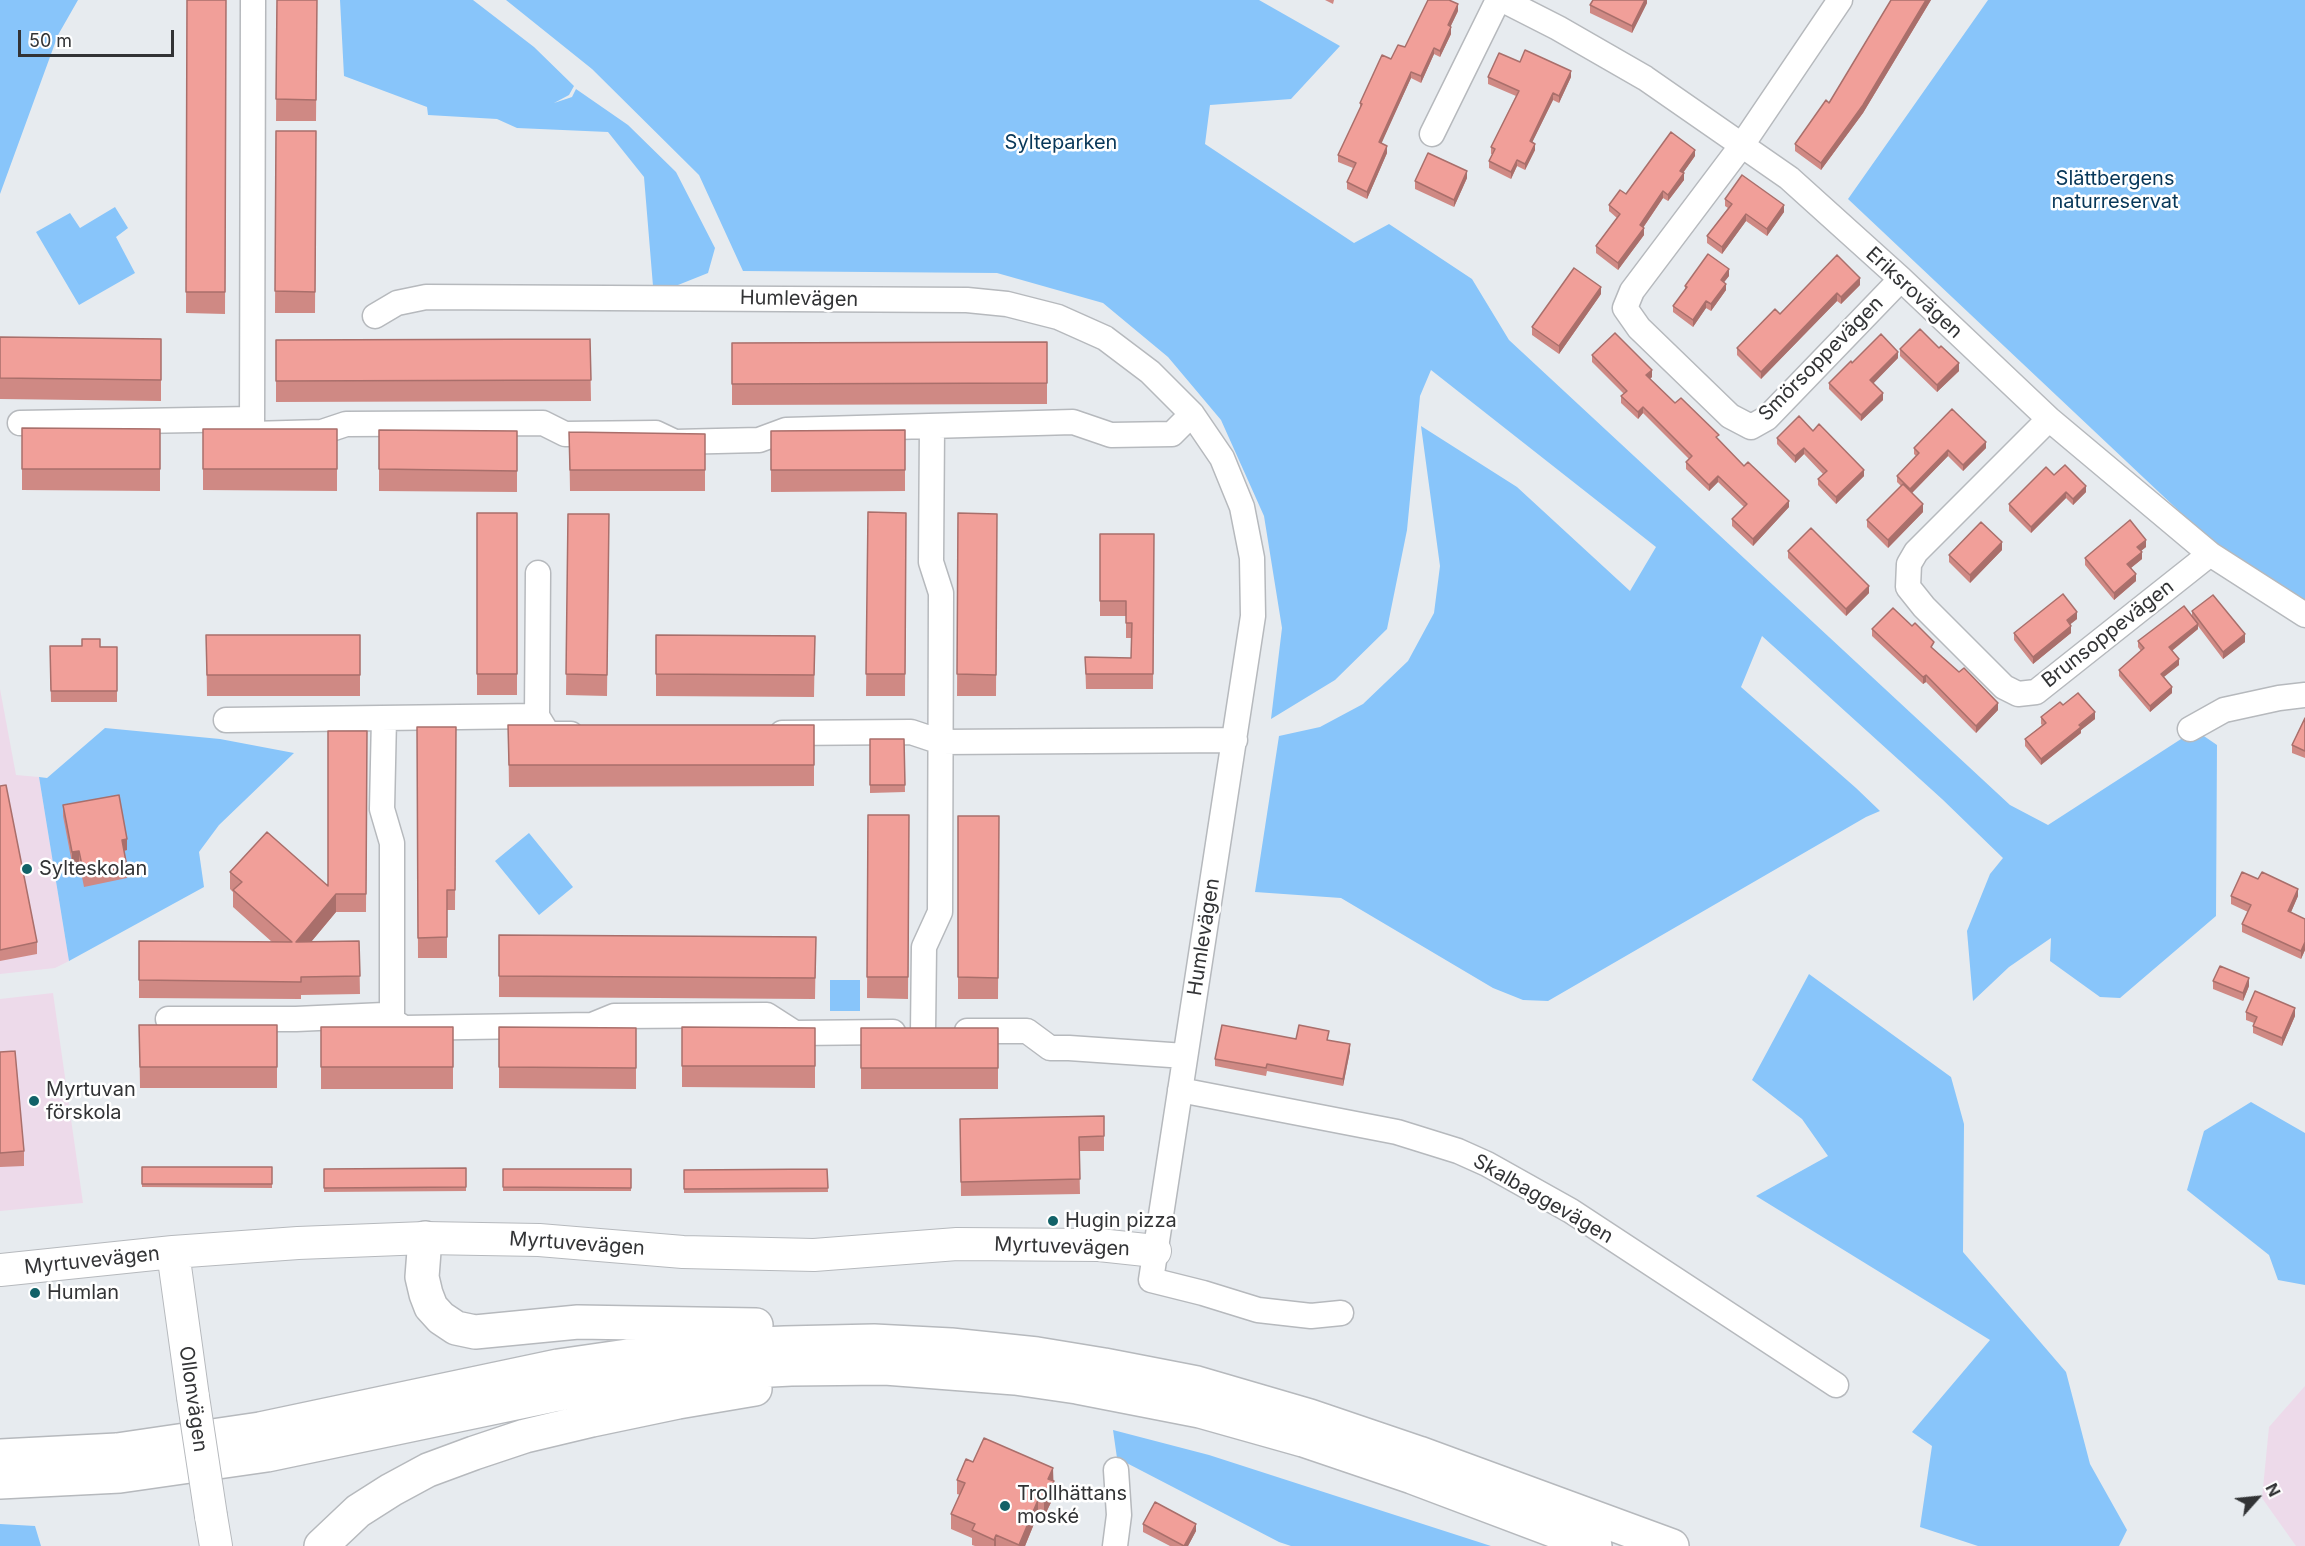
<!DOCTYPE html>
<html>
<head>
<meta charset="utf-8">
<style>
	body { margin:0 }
	#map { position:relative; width:2305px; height:1546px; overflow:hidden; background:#e7ebef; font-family:Inter,sans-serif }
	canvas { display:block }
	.north { position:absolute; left:2227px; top:1468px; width:60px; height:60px; -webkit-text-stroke:4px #fff; paint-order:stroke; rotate:63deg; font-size:16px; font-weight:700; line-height:24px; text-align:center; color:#323335 }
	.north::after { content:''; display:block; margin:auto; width:21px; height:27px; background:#323335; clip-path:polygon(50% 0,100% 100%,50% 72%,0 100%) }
	.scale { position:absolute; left:18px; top:30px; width:156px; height:27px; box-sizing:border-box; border:3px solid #323335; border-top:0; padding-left:8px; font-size:18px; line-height:21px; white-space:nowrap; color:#323335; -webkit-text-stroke:4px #fff; paint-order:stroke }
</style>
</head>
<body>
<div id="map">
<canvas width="2305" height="1546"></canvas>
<div class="north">N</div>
<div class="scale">50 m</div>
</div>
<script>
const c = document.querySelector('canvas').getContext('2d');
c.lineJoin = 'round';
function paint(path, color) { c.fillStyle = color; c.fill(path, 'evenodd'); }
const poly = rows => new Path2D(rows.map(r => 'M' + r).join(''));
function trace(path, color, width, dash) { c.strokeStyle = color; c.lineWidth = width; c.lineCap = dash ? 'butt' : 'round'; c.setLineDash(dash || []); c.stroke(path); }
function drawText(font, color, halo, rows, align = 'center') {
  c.font = font + ' Inter,sans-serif'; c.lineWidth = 5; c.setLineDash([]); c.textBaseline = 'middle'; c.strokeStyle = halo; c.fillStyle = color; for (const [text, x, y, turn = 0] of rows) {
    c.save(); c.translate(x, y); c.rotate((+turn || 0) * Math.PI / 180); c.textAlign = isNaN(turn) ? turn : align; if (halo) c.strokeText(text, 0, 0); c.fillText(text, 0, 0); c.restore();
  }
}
paint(poly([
	[0,689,16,775,39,777,69,961,55,968,0,974],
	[53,993,83,1203,0,1211,0,999],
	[2305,1386,2305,1546,2296,1546,2262,1498,2269,1427]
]), '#eddaea');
paint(poly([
	[0,0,78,0,58,35,0,194],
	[340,0,473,0,534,47,574,86,569,95,554,103,572,97,576,89,628,125,676,172,715,248,708,273,673,287,653,286,644,177,608,132,517,128,497,119,428,115,427,107,344,76],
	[506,0,1259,0,1340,46,1291,99,1210,105,1205,144,1354,243,1389,224,1472,279,1509,340,2010,805,2048,825,2195,730,2217,745,2216,916,2120,998,2100,997,2050,961,2051,938,2009,967,1973,1001,1967,931,1990,874,2003,858,1942,799,1762,636,1741,687,1856,788,1880,811,1866,817,1548,1001,1523,1000,1493,988,1341,898,1255,892,1279,736,1320,727,1363,704,1408,661,1434,613,1440,566,1421,426,1517,487,1630,591,1656,547,1431,370,1420,396,1407,530,1387,629,1335,680,1271,719,1282,628,1264,516,1221,420,1168,357,1103,303,997,273,743,271,699,175,592,69],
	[1988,0,2305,0,2305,603,2214,544,1848,199],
	[115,207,128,228,116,237,135,273,79,305,36,232,70,213,80,228],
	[105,728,220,739,294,753,219,825,199,852,204,887,69,961,39,777,47,778],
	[529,833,573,887,539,915,495,861],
	[1809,974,1951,1077,1964,1124,1963,1252,2066,1372,2090,1464,2127,1530,2119,1546,1978,1546,1920,1527,1932,1446,1912,1432,1990,1340,1756,1196,1828,1156,1802,1119,1752,1080],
	[830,980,860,980,860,1011,830,1011],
	[2251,1102,2305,1133,2305,1285,2278,1280,2269,1255,2187,1190,2204,1131],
	[1113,1430,1209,1455,1491,1546,1291,1546,1279,1542,1117,1458],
	[0,1524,35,1526,41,1546,0,1546]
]), '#88c5fa');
const minor = poly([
	[253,0,252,434,322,432,346,424,543,423,565,434,656,433,675,442,759,440,786,430,1073,422,1111,435,1172,434,1192,414],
	[1503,0,1558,28,1645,78,1789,178,1901,279,2049,419,2210,554,2305,615],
	[1840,0,1742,145,1632,291,1625,308,1639,328,1730,416,1751,427,1767,418,1901,279],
	[1432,134,1498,0],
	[375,316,397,303,426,297,967,300,1007,304,1058,317,1105,338,1150,372,1192,414,1222,458,1242,507,1252,558,1253,616,1151,1280,1203,1293,1258,1310,1311,1316,1341,1313],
	[2049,419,1916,552,1909,564,1908,587,1924,607,2004,687,2018,694,2036,692,2210,554],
	[20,423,252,419],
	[537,716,538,573],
	[384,718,382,809,392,843,392,1020],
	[226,720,537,716,548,734,571,734],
	[2190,729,2224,710,2279,698,2305,695],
	[782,733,911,732,941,742,1235,740],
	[168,1019,296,1019,384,1015,404,1028,592,1025,614,1016,767,1015,795,1033,893,1032],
	[967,1031,1027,1031,1050,1048,1069,1048,1185,1056],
	[923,1032,924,947,940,912,941,593,931,562,932,427],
	[1180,1090,1397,1132,1458,1151,1487,1164,1571,1211,1836,1385],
	[1115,1546,1119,1515,1116,1470]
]);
const tertiary = poly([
	[173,1252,193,1397],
	[0,1270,173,1252,298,1243,425,1238,539,1240,683,1252,814,1255,957,1244,1099,1245,1155,1251],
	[211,1516,216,1546]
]);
const trunk = poly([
	[425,1238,422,1277,426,1294,431,1307,441,1318,456,1328,475,1332,578,1322,756,1325],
	[0,1456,117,1450,260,1429,558,1366,641,1354,710,1346,785,1343,874,1341,951,1345,1037,1354,1104,1365,1197,1383,1310,1416,1419,1453,1672,1546],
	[0,1482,120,1476,267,1455,563,1393,646,1380,713,1373,791,1369,885,1368,1015,1378,1077,1387,1200,1411,1303,1440,1412,1477,1595,1546],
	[321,1546,358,1511,391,1490,428,1470,474,1453,525,1436,592,1420,678,1402,755,1389]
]);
trace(minor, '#b6b9bd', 27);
trace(tertiary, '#b6b9bd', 34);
trace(trunk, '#b6b9bd', 36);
trace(minor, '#fff', 24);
trace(tertiary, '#fff', 32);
trace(trunk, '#fff', 33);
const tertiaryBridge = poly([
	[193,1397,211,1516]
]);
trace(tertiaryBridge, '#b6b9bd', 34, []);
trace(tertiaryBridge, '#fff', 32);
paint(poly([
	[187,0,226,0,225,314,186,313],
	[277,0,317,0,316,121,276,121],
	[1325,0,1334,0,1333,4],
	[1647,0,1647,3,1632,33,1590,13,1590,5],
	[1891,0,1931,0,1863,113,1821,170,1795,151,1795,144,1829,103],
	[1458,11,1450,27,1451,34,1440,57,1434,54,1421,83,1411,78,1381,143,1387,153,1367,199,1347,189,1347,182,1353,168,1338,162,1338,155,1360,109,1360,103,1391,59,1405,47],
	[1520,62,1571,77,1559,103,1553,100,1532,142,1535,150,1525,170,1517,166,1511,179,1489,168,1489,161,1493,154,1491,154,1491,147,1516,96,1488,84,1488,77],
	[276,131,316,131,315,313,275,313],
	[1695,156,1683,173,1684,180,1668,201,1663,198,1643,228,1644,235,1618,270,1596,253,1596,246,1617,218,1609,211,1609,205,1626,194],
	[1467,178,1454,207,1415,189,1415,181],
	[1725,199,1784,212,1767,236,1746,221,1722,254,1707,243,1707,236,1728,208,1725,206],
	[1729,276,1724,282,1726,290,1711,311,1706,308,1693,327,1673,312,1673,306,1685,290,1685,286],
	[1860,285,1841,304,1837,301,1761,379,1737,355,1737,348,1780,314],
	[1601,294,1559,354,1532,335,1532,327],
	[0,337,161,339,161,401,0,399],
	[590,339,591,401,276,402,276,340],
	[1047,342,1047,404,732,405,732,343],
	[1900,349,1959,371,1937,392,1900,356],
	[1592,355,1652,377,1650,379,1675,403,1719,440,1744,466,1789,507,1753,546,1732,526,1732,519,1744,507,1718,482,1709,491,1686,469,1686,462,1689,459,1643,413,1638,419,1621,403,1621,396,1624,394,1592,362],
	[1898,358,1873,383,1883,400,1861,421,1829,389,1829,383,1852,363],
	[22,428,160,429,160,491,22,490],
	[203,429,337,429,337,491,203,490],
	[379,430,517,431,517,492,379,491],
	[905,430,905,491,771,492,771,431],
	[1813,431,1864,476,1836,504,1818,485,1818,479,1823,474,1804,454,1795,463,1777,444,1777,438],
	[569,432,705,434,705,491,570,491],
	[1914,448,1986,448,1963,471,1948,456,1912,493,1923,512,1888,548,1867,527,1867,520,1901,486,1897,482,1897,476,1916,456,1914,454],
	[2054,475,2086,492,2073,505,2066,498,2031,533,2009,511,2009,504],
	[868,512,906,513,905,696,866,696],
	[477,513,517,513,517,695,477,695],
	[958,513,997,514,996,696,957,696],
	[568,514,609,514,607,696,566,695],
	[1100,534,1154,534,1153,689,1086,689,1085,657,1131,658,1131,638,1126,638,1126,616,1100,616],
	[2146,547,2141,551,2142,559,2131,568,2136,581,2114,600,2085,565,2085,558],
	[2002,550,1970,583,1949,562,1949,555],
	[1788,551,1869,593,1846,616,1788,558],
	[2192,611,2245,642,2223,659,2198,626,2198,629,2172,651,2179,665,2164,677,2172,693,2150,712,2119,676,2119,670,2141,651,2138,647,2138,641,2192,616],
	[2077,619,2070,624,2071,633,2033,664,2014,640,2014,633],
	[1872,629,1934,650,1998,710,1976,733,1926,682,1923,684,1872,636],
	[206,635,360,635,360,696,207,696],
	[656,635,815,636,814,697,656,696],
	[50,646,117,647,117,702,51,702],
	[2063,705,2095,719,2081,730,2081,733,2041,765,2025,746,2025,739,2042,725,2041,724,2041,717],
	[2305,718,2305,758,2292,753,2292,745],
	[508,725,814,725,814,786,509,787],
	[417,727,456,727,455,910,447,910,447,958,418,958],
	[367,731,366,912,336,912,311,942,359,941,360,994,301,995,301,999,139,998,139,941,272,942,233,907,233,892,230,889,230,872,328,886],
	[870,739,904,739,905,792,870,793],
	[0,786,37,942,37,954,0,961],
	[63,805,127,850,124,851,127,867,127,878,84,887,79,862,72,863,63,816],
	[868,815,909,815,908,999,867,998],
	[958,816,999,816,998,999,958,999],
	[2231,896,2298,896,2291,912,2305,919,2305,950,2301,959,2242,932,2242,924,2248,912,2231,904],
	[499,935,816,937,815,999,499,997],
	[2213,981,2249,986,2243,1001,2213,989],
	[2246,1012,2295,1016,2282,1046,2253,1033,2253,1026,2254,1023,2246,1020],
	[139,1025,277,1025,277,1088,140,1088],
	[321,1027,453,1027,453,1089,321,1089],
	[499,1027,636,1028,636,1089,499,1088],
	[682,1027,815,1028,815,1088,682,1087],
	[861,1028,998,1028,998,1089,861,1089],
	[1296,1039,1329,1040,1350,1051,1343,1086,1267,1071,1266,1076,1215,1066,1215,1059],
	[0,1052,24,1151,24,1166,0,1167],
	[1104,1116,1104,1151,1079,1151,1080,1194,961,1196,960,1119],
	[142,1167,272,1167,272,1188,142,1187],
	[466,1168,466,1191,324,1192,324,1169],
	[503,1169,631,1169,631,1191,503,1191],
	[827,1169,828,1192,684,1193,684,1170],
	[973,1462,1053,1481,1054,1496,1044,1517,1038,1514,1025,1546,975,1546,972,1545,972,1538,951,1529,951,1514,960,1495,957,1494,957,1480],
	[1143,1524,1196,1531,1188,1546,1170,1546,1143,1532]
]), '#cf8984');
paint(poly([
	[1645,0,1647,0,1647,3,1632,33,1632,26],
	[1926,0,1931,0,1863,113,1821,170,1821,163],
	[1458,4,1458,11,1448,32,1448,25],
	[1451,27,1451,34,1440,57,1440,51],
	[1434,48,1434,54,1421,83,1421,76],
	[1571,71,1571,77,1559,103,1559,96],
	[1411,72,1411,78,1379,149,1379,142],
	[1553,93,1553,100,1530,147,1530,141],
	[1535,144,1535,150,1525,170,1525,164],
	[1387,146,1387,153,1367,199,1367,192],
	[1695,150,1695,156,1680,177,1680,171],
	[1517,160,1517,166,1511,179,1511,172],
	[1467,171,1467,178,1454,207,1454,200],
	[1684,173,1684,180,1668,201,1668,195],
	[1663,191,1663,198,1640,232,1640,225],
	[1784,205,1784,212,1767,236,1767,229],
	[1746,214,1746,221,1722,254,1722,247],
	[1644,228,1644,235,1618,270,1618,263],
	[1729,269,1729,276,1721,286,1721,280],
	[1860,278,1860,285,1841,304,1841,297],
	[1726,284,1726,290,1711,311,1711,304],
	[1601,287,1601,294,1559,354,1559,346],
	[1837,293,1837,301,1761,379,1761,372],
	[1706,301,1706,308,1693,327,1693,320],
	[1898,352,1898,358,1870,387,1870,380],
	[1959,363,1959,371,1937,392,1937,385],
	[1652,370,1652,377,1646,382,1646,375],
	[1883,393,1883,400,1861,421,1861,415],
	[1643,407,1643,413,1638,419,1638,412],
	[1986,442,1986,448,1963,471,1963,465],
	[1804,448,1804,454,1795,463,1795,456],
	[1948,450,1948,456,1910,495,1910,489],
	[1864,470,1864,476,1836,504,1836,497],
	[1718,476,1718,482,1709,491,1709,485],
	[2086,486,2086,492,2073,505,2073,499],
	[2066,492,2066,498,2031,533,2031,527],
	[1789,501,1789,507,1753,546,1753,539],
	[1923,504,1923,512,1888,548,1888,540],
	[2146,540,2146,547,2137,554,2137,547],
	[2002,542,2002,550,1970,583,1970,575],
	[2142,552,2142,559,2127,571,2127,564],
	[2136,574,2136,581,2114,600,2114,593],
	[1869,586,1869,593,1846,616,1846,609],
	[2077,612,2077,619,2067,627,2067,620],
	[2198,624,2198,629,2169,653,2169,647],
	[2071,626,2071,633,2033,664,2033,657],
	[2245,634,2245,642,2223,659,2223,652],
	[2179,659,2179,665,2161,679,2161,674],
	[1926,675,1926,682,1923,684,1923,677],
	[2172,687,2172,693,2150,712,2150,706],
	[1998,703,1998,710,1976,733,1976,726],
	[2095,712,2095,719,2081,730,2081,733,2041,765,2041,759],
	[127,839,127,850,122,851,122,840],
	[79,851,79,862,72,863,72,852],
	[2298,889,2298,896,2288,919,2288,911],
	[336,894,336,912,296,960,296,942],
	[2305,942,2305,950,2301,959,2301,951],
	[2249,978,2249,986,2243,1001,2243,993],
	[2295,1008,2295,1016,2282,1046,2282,1038],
	[1350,1044,1350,1051,1343,1086,1343,1079],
	[1053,1468,1054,1496,1044,1517,1044,1502,1048,1479],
	[1038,1500,1038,1514,1025,1546,1019,1546],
	[1196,1524,1196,1531,1188,1546,1184,1546],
	[996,1535,996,1546,994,1546,994,1540]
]), '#a96f6b');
const building = poly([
	[187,0,226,0,225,292,186,292,187,0],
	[277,0,317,0,316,100,276,99,277,0],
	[1428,0,1449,0,1458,4,1448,25,1451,27,1440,51,1434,48,1421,76,1411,72,1379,142,1387,146,1367,192,1347,182,1356,163,1338,155,1362,104,1360,103,1382,55,1391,59,1398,45,1405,47,1428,0],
	[1593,0,1645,0,1632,26,1590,5,1593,0],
	[1891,0,1926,0,1863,105,1821,163,1795,144,1826,100,1829,103,1891,0],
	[1525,50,1571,71,1559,96,1553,93,1530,141,1535,144,1525,164,1517,160,1511,172,1489,161,1495,149,1491,147,1519,91,1488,77,1499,53,1520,62,1525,50],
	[276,131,316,131,315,292,275,291,276,131],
	[1671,132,1695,150,1680,171,1684,173,1668,195,1663,191,1640,225,1644,228,1618,263,1596,246,1620,214,1609,205,1620,190,1626,194,1671,132],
	[1428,153,1467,171,1454,200,1415,181,1428,153],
	[1742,175,1784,205,1767,229,1746,214,1722,247,1707,236,1732,204,1725,199,1742,175],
	[1708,254,1729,269,1721,280,1726,284,1711,304,1706,301,1693,320,1673,306,1687,287,1685,286,1708,254],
	[1837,255,1860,278,1841,297,1837,293,1761,372,1737,348,1775,309,1780,314,1837,255],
	[1574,268,1601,287,1559,346,1532,327,1574,268],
	[1920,329,1939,348,1941,346,1959,363,1937,385,1900,349,1920,329],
	[1615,333,1652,370,1646,375,1675,403,1681,398,1719,435,1716,437,1744,466,1748,462,1789,501,1753,539,1732,519,1747,504,1718,476,1709,485,1686,462,1692,456,1643,407,1638,412,1621,396,1627,391,1592,355,1615,333],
	[1881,334,1898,352,1870,380,1883,393,1861,415,1829,383,1851,361,1852,363,1881,334],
	[0,337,161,339,161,380,0,378,0,337],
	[590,339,591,380,276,381,276,340,590,339],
	[1047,342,1047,383,732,384,732,343,1047,342],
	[1952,409,1986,442,1963,465,1948,450,1910,489,1897,476,1919,453,1914,448,1952,409],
	[1799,416,1813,431,1819,424,1864,470,1836,497,1818,479,1827,471,1804,448,1795,456,1777,438,1799,416],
	[22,428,160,429,160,469,22,469,22,428],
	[203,429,337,429,337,469,203,469,203,429],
	[379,430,517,431,517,471,379,469,379,430],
	[905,430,905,470,771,470,771,431,905,430],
	[569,432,705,434,705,470,570,470,569,432],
	[2065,465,2086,486,2073,499,2066,492,2031,527,2009,504,2046,467,2054,475,2065,465],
	[1903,484,1923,504,1888,540,1867,520,1903,484],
	[868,512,906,513,905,674,866,674,868,512],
	[477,513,517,513,517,674,477,674,477,513],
	[958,513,997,514,996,675,957,674,958,513],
	[568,514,609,514,607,675,566,674,568,514],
	[2130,520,2146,540,2137,547,2142,552,2127,564,2136,574,2114,593,2085,558,2130,520],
	[1981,522,2002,542,1970,575,1949,555,1981,522],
	[1811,528,1869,586,1846,609,1788,551,1811,528],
	[1100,534,1154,534,1153,674,1086,674,1085,657,1131,658,1132,623,1126,623,1126,601,1100,601,1100,534],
	[2063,594,2077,612,2067,620,2071,626,2033,657,2014,633,2063,594],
	[2213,595,2245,634,2223,652,2192,611,2213,595],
	[2184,606,2198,624,2169,647,2179,659,2161,674,2172,687,2150,706,2119,670,2144,648,2138,641,2184,606],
	[1893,608,1912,626,1915,623,1934,642,1931,647,1959,672,1964,668,1998,703,1976,726,1926,675,1923,677,1872,629,1893,608],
	[206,635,360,635,360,675,207,675,206,635],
	[656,635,815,636,814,675,656,674,656,635],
	[82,639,100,639,100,647,117,647,117,691,51,691,50,646,82,646,82,639],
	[2078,693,2095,712,2079,725,2081,727,2041,759,2025,739,2046,723,2041,717,2060,702,2063,705,2078,693],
	[2305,718,2305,751,2292,745,2305,718],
	[508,725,814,725,814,765,509,765,508,725],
	[417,727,456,727,455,890,447,890,447,937,418,938,417,727],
	[328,731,367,731,366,894,336,894,296,942,359,941,360,976,301,977,301,982,139,980,139,941,292,942,233,890,242,882,230,872,267,832,328,886,328,731],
	[870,739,904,739,905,785,870,785,870,739],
	[6,785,37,942,0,950,0,786,6,785],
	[119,795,127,839,122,840,127,867,84,875,79,851,72,852,63,805,119,795],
	[868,815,909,815,908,977,867,977,868,815],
	[958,816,999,816,998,978,958,977,958,816],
	[2242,872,2258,879,2262,872,2298,889,2288,911,2305,919,2305,942,2301,951,2242,924,2251,905,2231,896,2242,872],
	[499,935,816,937,815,978,499,976,499,935],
	[2220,966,2249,978,2243,993,2213,981,2220,966],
	[2255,991,2295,1008,2282,1038,2253,1026,2257,1017,2246,1012,2255,991],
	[139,1025,277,1025,277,1067,140,1067,139,1025],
	[1222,1025,1296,1039,1299,1025,1329,1031,1327,1040,1350,1044,1343,1079,1267,1064,1266,1068,1215,1059,1222,1025],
	[321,1027,453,1027,453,1067,321,1067,321,1027],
	[499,1027,636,1028,636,1068,499,1067,499,1027],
	[682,1027,815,1028,815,1066,682,1066,682,1027],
	[861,1028,998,1028,998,1068,861,1068,861,1028],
	[15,1051,24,1151,0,1153,0,1052,15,1051],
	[1104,1116,1104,1136,1079,1137,1080,1179,961,1182,960,1119,1104,1116],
	[142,1167,272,1167,272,1184,142,1184,142,1167],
	[466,1168,466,1187,324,1188,324,1169,466,1168],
	[503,1169,631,1169,631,1188,503,1187,503,1169],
	[827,1169,828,1188,684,1189,684,1170,827,1169],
	[984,1438,1053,1468,1048,1479,1054,1481,1044,1502,1038,1500,1019,1545,996,1535,994,1540,972,1530,975,1524,951,1514,965,1483,957,1480,966,1459,973,1462,984,1438],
	[1155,1502,1196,1524,1184,1546,1143,1524,1155,1502]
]);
paint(building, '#f19f99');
trace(building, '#a96f6b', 1.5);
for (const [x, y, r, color] of [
	[27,869,6,"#126268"],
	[34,1101,6,"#126268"],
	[1053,1221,6,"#126268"],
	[35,1293,6,"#126268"],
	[1005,1506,6,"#126268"]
]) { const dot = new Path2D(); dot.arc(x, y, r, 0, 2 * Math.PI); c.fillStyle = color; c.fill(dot); trace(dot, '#fff', 2); }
drawText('20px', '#073759', '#fff', [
	["Sylteparken",1061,143],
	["Slättbergens",2115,179],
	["naturreservat",2115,202]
]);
drawText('20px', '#323335', '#fff', [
	["Eriksrovägen",1914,293,43],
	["Humlevägen",799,299,1],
	["Smörsoppevägen",1821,359,-45],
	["Brunsoppevägen",2108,634,-38],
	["Humlevägen",1204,937,-81],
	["Skalbaggevägen",1543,1199,30],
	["Myrtuvevägen",577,1244,4],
	["Myrtuvevägen",1062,1247,2],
	["Myrtuvevägen",92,1261,-6],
	["Ollonvägen",193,1399,82]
]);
drawText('20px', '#323335', '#fff', [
	["Sylteskolan",39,869],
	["Myrtuvan",46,1090],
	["förskola",46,1113],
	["Hugin pizza",1065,1221],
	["Humlan",47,1293],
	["Trollhättans",1017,1494],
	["moské",1017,1517]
], 'left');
</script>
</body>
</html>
